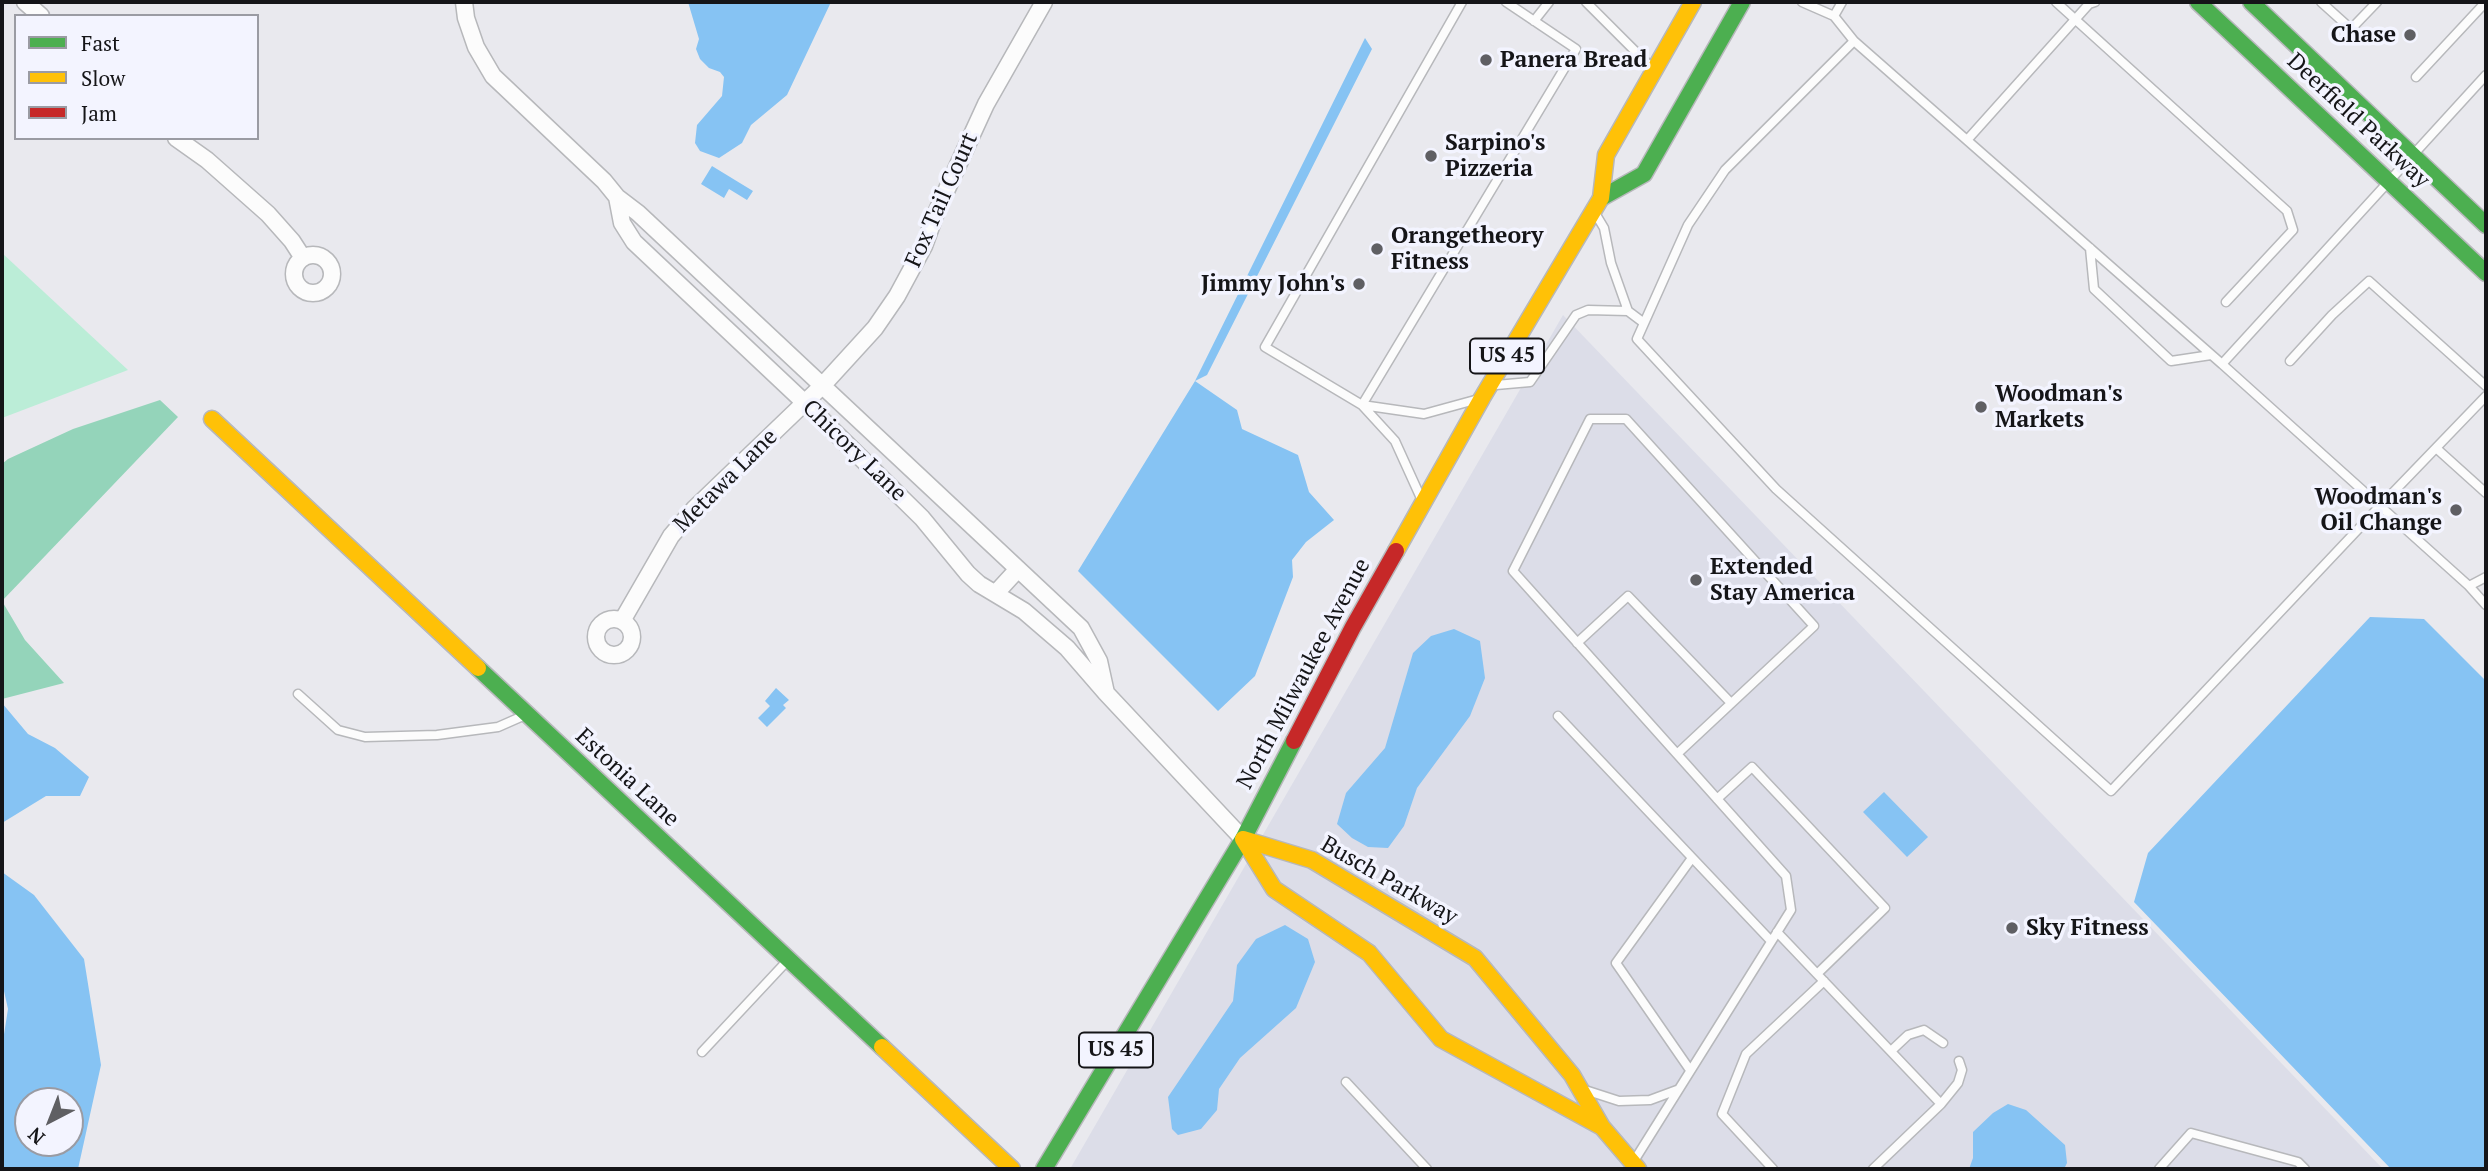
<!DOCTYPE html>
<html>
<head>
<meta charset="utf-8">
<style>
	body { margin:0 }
	#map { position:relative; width:2488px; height:1171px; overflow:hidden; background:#e9e9ee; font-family:"PT Serif",serif }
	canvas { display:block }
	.frame { position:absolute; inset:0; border:4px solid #151518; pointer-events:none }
	.legend { position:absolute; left:14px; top:14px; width:245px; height:126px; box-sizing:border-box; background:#f3f4ff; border:2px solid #9a9ba3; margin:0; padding:9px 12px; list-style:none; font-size:21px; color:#151518 }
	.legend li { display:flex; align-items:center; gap:14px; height:35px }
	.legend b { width:35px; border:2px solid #9a9ba3 }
	.north { position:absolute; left:14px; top:1087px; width:70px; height:70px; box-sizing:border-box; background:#f3f4ff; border:2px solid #9a9ba3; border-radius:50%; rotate:222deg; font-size:19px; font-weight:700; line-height:28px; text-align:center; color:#151518 }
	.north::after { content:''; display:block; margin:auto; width:24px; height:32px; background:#5f5f63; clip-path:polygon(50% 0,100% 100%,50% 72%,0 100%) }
</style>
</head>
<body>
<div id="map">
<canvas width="2488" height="1171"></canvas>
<div class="frame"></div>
<ul class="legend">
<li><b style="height:9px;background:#4caf50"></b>Fast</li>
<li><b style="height:9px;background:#ffc107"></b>Slow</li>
<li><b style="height:9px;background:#c62828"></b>Jam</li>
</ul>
<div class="north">N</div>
</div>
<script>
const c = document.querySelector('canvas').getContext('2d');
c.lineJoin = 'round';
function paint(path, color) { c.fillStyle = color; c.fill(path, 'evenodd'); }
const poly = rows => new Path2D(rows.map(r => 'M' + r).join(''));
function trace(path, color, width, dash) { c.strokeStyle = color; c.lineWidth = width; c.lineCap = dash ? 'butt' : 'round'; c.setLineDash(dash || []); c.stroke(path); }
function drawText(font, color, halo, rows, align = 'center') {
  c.font = font + ' "PT Serif",serif'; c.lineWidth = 7; c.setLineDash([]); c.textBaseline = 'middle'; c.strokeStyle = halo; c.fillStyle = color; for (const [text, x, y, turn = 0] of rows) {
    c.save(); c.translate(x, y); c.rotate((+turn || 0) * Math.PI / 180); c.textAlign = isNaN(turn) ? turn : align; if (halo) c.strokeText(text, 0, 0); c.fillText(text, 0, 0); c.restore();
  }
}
paint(poly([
	[1563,315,2383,1169,1070,1169]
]), '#dcdde8');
paint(poly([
	[2,253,128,370,2,418]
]), '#bbedd7');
paint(poly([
	[160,400,178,417,2,601,25,640,64,683,2,699,2,464,8,459,73,429]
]), '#94d4ba');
paint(poly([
	[688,2,831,2,787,95,751,125,742,143,719,158,700,151,695,143,697,125,722,96,724,77,720,72,709,68,700,59,696,49,699,39],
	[1365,38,1372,49,1207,375,1195,381,1237,410,1242,429,1298,455,1309,492,1334,520,1306,542,1292,560,1293,577,1255,676,1218,711,1078,571,1195,381],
	[712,166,753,191,747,200,729,189,724,198,701,184],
	[2370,617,2424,619,2486,681,2486,1169,2391,1169,2134,902,2148,853],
	[1454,629,1480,641,1485,678,1470,716,1417,788,1404,826,1388,848,1368,847,1352,838,1337,824,1346,793,1385,748,1413,653,1431,636],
	[776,688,789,700,783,705,786,708,767,727,758,718,770,706,765,701],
	[2,703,28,734,55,748,89,777,80,796,46,796,2,823],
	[1884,792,1928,837,1907,857,1863,812],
	[2,872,34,895,84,959,101,1065,78,1169,2,1169,2,1047,8,1009,2,982],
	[28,1101,70,1101,70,1143,28,1143],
	[1285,925,1308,939,1315,962,1296,1008,1240,1058,1219,1089,1217,1110,1201,1129,1178,1135,1172,1129,1168,1097,1233,1001,1237,965,1256,939],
	[2008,1104,2026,1110,2065,1145,2067,1163,2064,1169,1969,1169,1973,1158,1973,1132,1993,1113]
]), '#86c3f3');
const lane = poly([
	[1586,2,1652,68],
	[1802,2,1834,16],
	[1842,2,1834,16,1854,41],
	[2056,2,2287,211,2293,230,2226,302],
	[2321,2,2351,29,2377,2],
	[1534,21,1549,2],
	[2416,77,2483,5],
	[1968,139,2089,4,2095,2],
	[1595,213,1604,228,1611,263,1628,311,1644,323],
	[2090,248,2094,289,2171,361,2211,355],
	[2290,361,2332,315,2369,281,2486,386],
	[2222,364,1854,41,1725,170,1688,225,1637,339,1776,489,2111,791,2380,506,2222,364,2486,75],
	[1496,385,1530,382,1576,315,1588,310,1628,311],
	[2486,396,2380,506,2469,586,2486,577],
	[1362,405,1576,49,1506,2],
	[1362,405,1424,414,1475,400],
	[2436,448,2486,493],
	[1420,496,1395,441,1362,405,1265,347,1462,2],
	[2469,586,2486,605],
	[1577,643,1628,596,1731,703],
	[298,694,338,730,365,737,437,735,498,727,523,716],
	[1558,716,1771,941],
	[1717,799,1752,767,1885,908,1817,974],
	[1777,932,1941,1104],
	[1891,1051,1908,1035,1924,1030,1943,1043],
	[702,1052,788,960],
	[1690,1070,1616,963,1692,858],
	[1346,1082,1427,1169],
	[1585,1090,1619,1101,1650,1100,1677,1090],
	[1634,1161,1791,910,1786,876,1677,754,1513,571,1590,419,1626,419,1814,626,1677,754],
	[1773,1169,1722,1114,1746,1054,1824,981],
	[1873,1169,1941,1104,1958,1083,1962,1070,1959,1061],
	[2159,1169,2191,1133,2298,1162,2305,1169]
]);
const street = poly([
	[25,2,41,16],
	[464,2,466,18,476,47,493,76,604,181,617,197,638,213,1081,628,1099,661,1106,693],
	[176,138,207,160,268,214,292,241,303,258],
	[617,197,622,223,634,242,805,403,922,518,968,574,979,584,1024,611,1067,648,1106,693,1243,839],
	'294 274a19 19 0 1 1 38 0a19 19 0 1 1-38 0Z',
	[996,593,1018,569],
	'596 637a18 18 0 1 1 36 0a18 18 0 1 1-36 0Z',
	[622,621,671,536,695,508,822,386,875,328,897,296,924,246,936,213,986,104,1044,2]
]);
const fast = poly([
	[2198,2,2486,273],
	[2251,2,2486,225],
	[1601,198,1644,174,1742,2],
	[478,668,882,1047],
	[1044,1169,1243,839,1294,741]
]);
const slow = poly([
	[212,419,478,668],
	[1396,551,1482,398,1601,198,1606,155,1693,2],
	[1243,839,1312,860,1475,958,1572,1075,1602,1127,1638,1169],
	[1243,839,1274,889,1369,953,1441,1039,1600,1126],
	[882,1047,1012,1169]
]);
const jam = poly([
	[1294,741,1353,627,1396,551]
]);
trace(lane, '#b7b8bb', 11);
trace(street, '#b7b8bb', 19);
trace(fast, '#b7b8bb', 19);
trace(slow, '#b7b8bb', 19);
trace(jam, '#b7b8bb', 19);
trace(lane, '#fcfcfc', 8);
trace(street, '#fcfcfc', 16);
trace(fast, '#4caf50', 16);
trace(slow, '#ffc107', 16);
trace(jam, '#c62828', 16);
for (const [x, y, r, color] of [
	[2410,35,7,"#5f5f63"],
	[1486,60,7,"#5f5f63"],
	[1431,156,7,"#5f5f63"],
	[1377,249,7,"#5f5f63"],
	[1359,284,7,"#5f5f63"],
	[1981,407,7,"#5f5f63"],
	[2456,510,7,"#5f5f63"],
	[1696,580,7,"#5f5f63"],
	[2012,928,7,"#5f5f63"]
]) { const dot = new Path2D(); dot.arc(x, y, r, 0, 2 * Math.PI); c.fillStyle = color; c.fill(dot); trace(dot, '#f3f4ff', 2.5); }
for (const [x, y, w] of [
	[1507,356,74],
	[1116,1050,74]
]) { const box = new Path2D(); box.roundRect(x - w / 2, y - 17.5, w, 35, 5); c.fillStyle = '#f3f4ff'; c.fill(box); trace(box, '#151518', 2); }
drawText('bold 21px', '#151518', null, [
	["US 45",1507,356],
	["US 45",1116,1050]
]);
drawText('bold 23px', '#151518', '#f3f4ff', [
	["Chase",2396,35,"right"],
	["Panera Bread",1500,60],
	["Sarpino's",1445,143],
	["Pizzeria",1445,169],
	["Orangetheory",1391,236],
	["Fitness",1391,262],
	["Jimmy John's",1345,284,"right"],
	["Woodman's",1995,394],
	["Markets",1995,420],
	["Woodman's",2442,497,"right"],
	["Oil Change",2442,523,"right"],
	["Extended",1710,567],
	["Stay America",1710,593],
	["Sky Fitness",2026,928]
], 'left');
drawText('23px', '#151518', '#f3f4ff', [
	["Deerfield Parkway",2358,121,43],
	["Fox Tail Court",942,200,-66],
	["Chicory Lane",854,451,44],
	["Metawa Lane",726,481,-45],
	["North Milwaukee Avenue",1304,674,-62],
	["Estonia Lane",627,778,43],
	["Busch Parkway",1389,881,30]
]);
</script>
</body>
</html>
